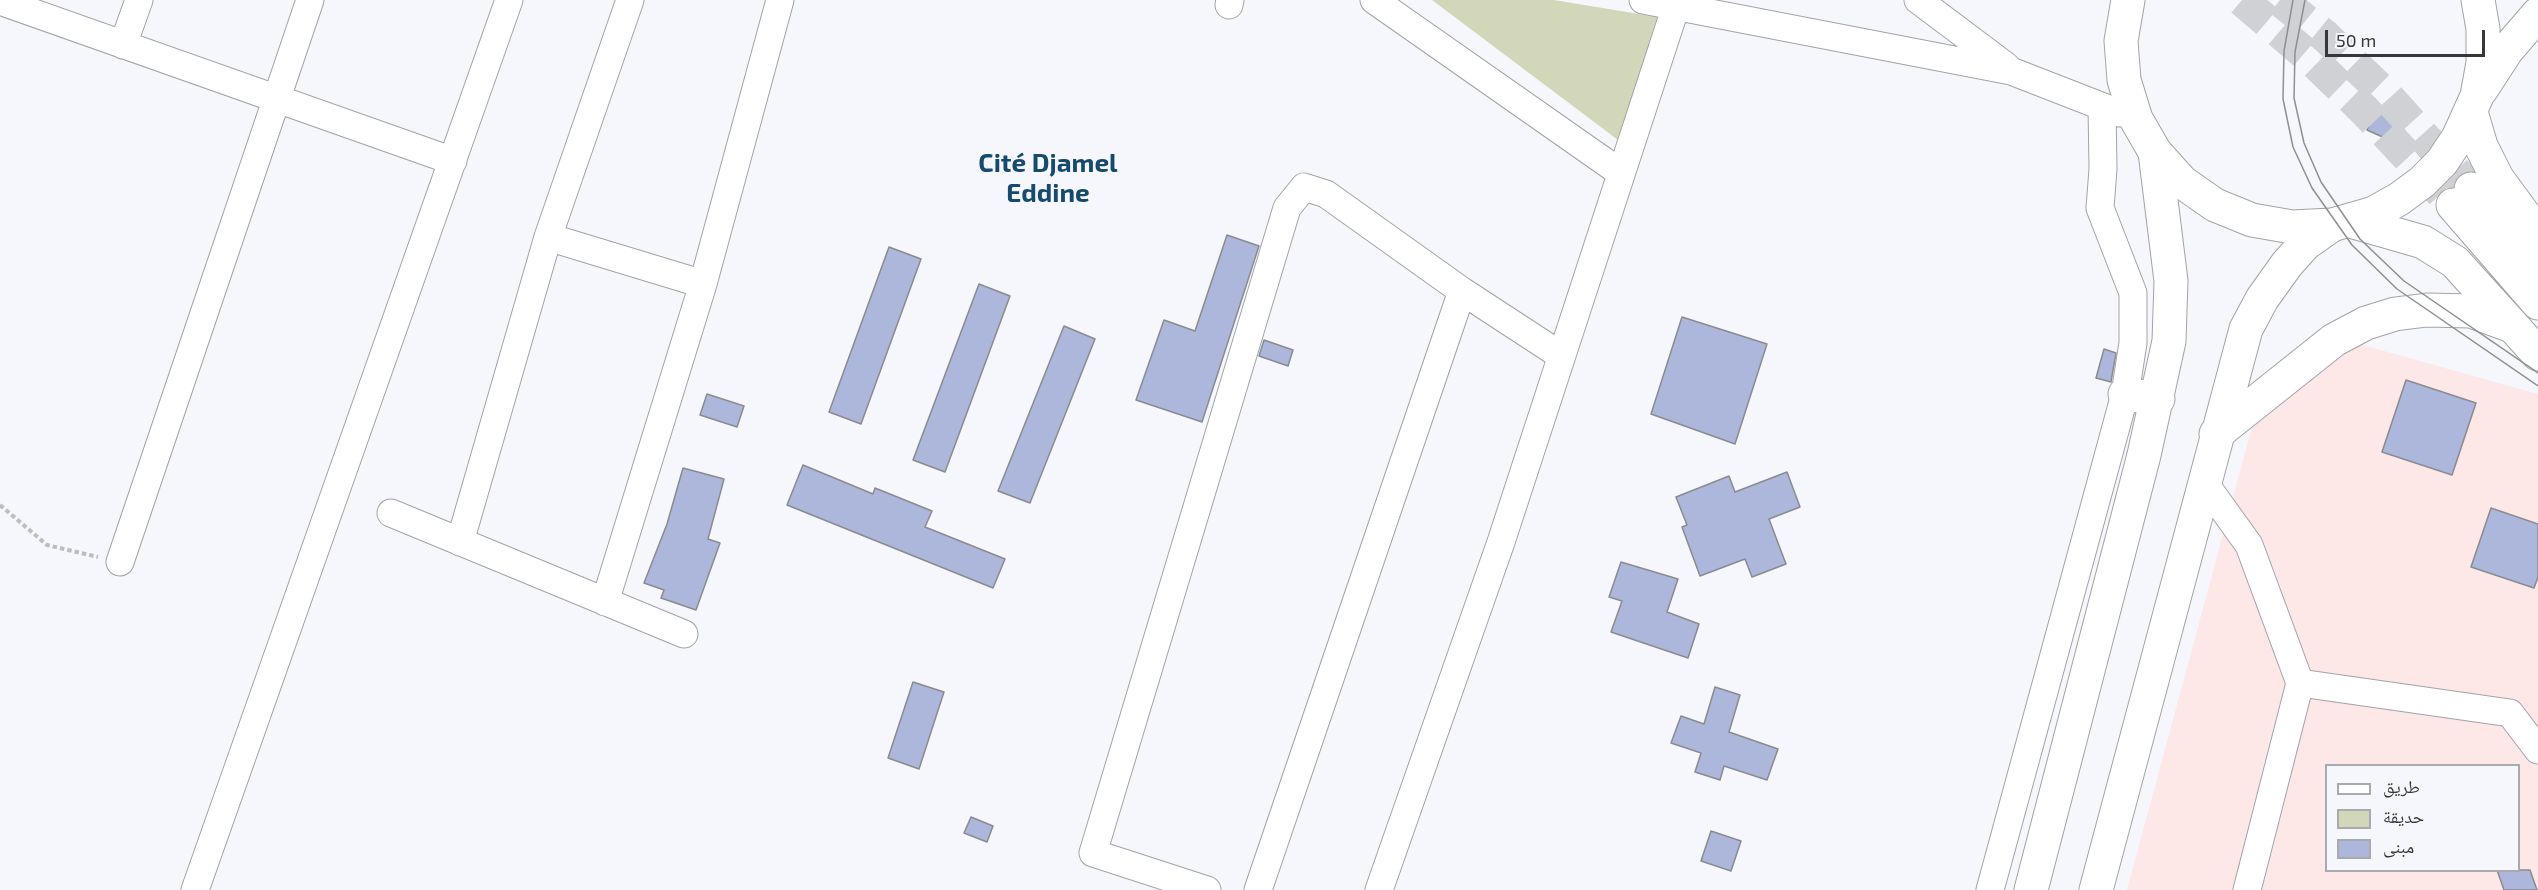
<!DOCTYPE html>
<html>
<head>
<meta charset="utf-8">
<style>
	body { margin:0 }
	#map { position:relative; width:2538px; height:890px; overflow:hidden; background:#f6f7fc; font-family:"Exo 2","Noto Naskh Arabic",sans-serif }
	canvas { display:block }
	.legend { position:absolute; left:2325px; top:764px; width:195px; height:108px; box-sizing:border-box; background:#f6f7fc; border:2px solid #a9aaae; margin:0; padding:8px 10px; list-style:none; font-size:18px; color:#363738 }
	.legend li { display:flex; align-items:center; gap:12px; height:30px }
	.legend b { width:30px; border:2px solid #a9aaae }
	.scale { position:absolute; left:2325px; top:30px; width:160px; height:27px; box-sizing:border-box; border:3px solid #363738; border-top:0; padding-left:8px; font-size:18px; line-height:21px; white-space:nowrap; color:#363738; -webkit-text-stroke:4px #f6f7fc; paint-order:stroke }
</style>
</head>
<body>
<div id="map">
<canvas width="2538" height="890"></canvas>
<ul class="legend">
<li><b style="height:8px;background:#fff"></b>طريق</li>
<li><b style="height:16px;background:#d3d7b9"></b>حديقة</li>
<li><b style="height:16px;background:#adb6db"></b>مبنى</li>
</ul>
<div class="scale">50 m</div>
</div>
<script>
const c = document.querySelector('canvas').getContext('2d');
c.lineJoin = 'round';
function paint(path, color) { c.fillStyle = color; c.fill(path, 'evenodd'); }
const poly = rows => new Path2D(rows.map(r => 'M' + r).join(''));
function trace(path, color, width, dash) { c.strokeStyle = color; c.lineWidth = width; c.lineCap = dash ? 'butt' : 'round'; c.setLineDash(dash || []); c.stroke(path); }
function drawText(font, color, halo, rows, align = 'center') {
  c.font = font + ' "Exo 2",sans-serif'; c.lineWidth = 4.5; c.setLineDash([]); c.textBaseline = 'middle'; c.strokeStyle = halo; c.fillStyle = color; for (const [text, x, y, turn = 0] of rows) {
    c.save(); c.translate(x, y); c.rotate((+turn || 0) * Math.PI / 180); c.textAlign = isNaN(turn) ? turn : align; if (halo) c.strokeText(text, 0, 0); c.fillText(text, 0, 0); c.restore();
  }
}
paint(poly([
	[2352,342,2538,394,2538,890,2127,890,2256,412],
	[2326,766,2518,766,2518,870,2326,870]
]), '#fde7e7');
paint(poly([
	[1432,0,1554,0,1657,17,1622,143]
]), '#d3d7b9');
const building = poly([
	[2378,106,2408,116,2396,143,2367,130,2378,106],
	[1227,235,1259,246,1202,422,1136,400,1164,320,1195,331,1227,235],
	[889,247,921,259,861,424,829,412,889,247],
	[979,284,1010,296,945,472,913,460,979,284],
	[1682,317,1767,344,1735,444,1651,414,1682,317],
	[1064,326,1095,339,1030,503,998,491,1064,326],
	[1264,340,1293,350,1288,366,1259,356,1264,340],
	[2104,349,2116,353,2111,382,2096,378,2104,349],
	[2406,380,2476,403,2452,475,2382,452,2406,380],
	[707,394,744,406,737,427,700,415,707,394],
	[803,465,873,494,875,488,932,511,925,527,1005,559,993,588,787,505,803,465],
	[683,468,724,479,708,539,720,543,696,610,661,598,664,590,644,583,667,524,683,468],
	[1787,472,1800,507,1769,519,1786,564,1752,577,1745,559,1700,576,1682,527,1687,525,1676,497,1729,476,1735,492,1787,472],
	[2491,508,2538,524,2538,577,2534,588,2471,567,2491,508],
	[1621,562,1678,579,1667,612,1699,624,1688,658,1611,632,1622,601,1609,597,1621,562],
	[913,682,944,692,919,769,888,758,913,682],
	[1715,687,1740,695,1729,732,1778,749,1767,780,1724,766,1720,780,1695,772,1701,753,1671,743,1681,716,1704,724,1715,687],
	[971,817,993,826,987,842,964,833,971,817],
	[1711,831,1741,841,1731,871,1701,861,1711,831],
	[2497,870,2530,870,2537,890,2504,890,2497,870]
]);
paint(building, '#adb6db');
trace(building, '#8a8b8f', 1.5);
trace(poly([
	[2242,0,2309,57,2365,111,2453,205],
	[2280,0,2325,36,2384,93,2471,189]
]), '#d0d1d5', 33, [33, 16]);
const minor = poly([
	[1374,0,1621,173],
	[1643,0,2011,71,2119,113],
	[1918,0,2006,66],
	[0,1,453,161],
	[1229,5,1230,0],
	[123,45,139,0],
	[548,237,703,284],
	[2203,481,2249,545,2300,683,2247,890],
	[391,513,684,634],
	[460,542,548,237,630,0],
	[120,562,310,0],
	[605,602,703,284,780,0],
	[2300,683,2510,713,2538,750],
	[195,890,509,0],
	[1207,890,1093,853,1287,208,1304,187,1326,194,1462,291,1560,355],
	[1258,890,1462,291],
	[1379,890,1501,542,1678,0],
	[1990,890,2125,394,2133,343,2133,293,2100,208,2103,169,2102,107]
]);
const major = poly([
	[2125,394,2158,399],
	[2031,890,2144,455,2169,341,2171,281,2155,152],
	[2096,890,2246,329,2262,299,2287,264,2305,244,2332,225]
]);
const highway = poly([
	[2128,0,2121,41,2124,80,2136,119,2155,152,2182,182,2215,205,2252,220,2292,227,2332,225,2374,213,2399,199,2422,182,2442,162,2458,138,2477,96,2483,63,2483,29,2478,0],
	[2481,90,2507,50,2538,14],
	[2471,112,2481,146,2497,178,2538,234],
	[2471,189,2538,263],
	[2453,205,2538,303],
	[2350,221,2423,242,2455,262,2538,354],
	[2216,434,2334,340,2366,323,2395,314,2427,310,2471,311,2512,326]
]);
trace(minor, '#a2a3a8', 29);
trace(major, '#a2a3a8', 35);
trace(highway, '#a2a3a8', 35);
trace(poly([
	[0,505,47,545,98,557]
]), '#bcbdc0', 4, [4.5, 3]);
trace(minor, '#fff', 27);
trace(major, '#fff', 33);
trace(highway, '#fff', 33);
trace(poly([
	[2293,0,2284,51,2283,99,2293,147,2312,188,2352,245,2397,289,2538,386],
	[2305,0,2295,52,2294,98,2304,143,2321,182,2360,239,2404,281,2538,373]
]), '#8e8f92', 1.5);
drawText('bold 26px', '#154b6d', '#f6f7fc', [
	["Cité Djamel",1048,163],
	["Eddine",1048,193]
]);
</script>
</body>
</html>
